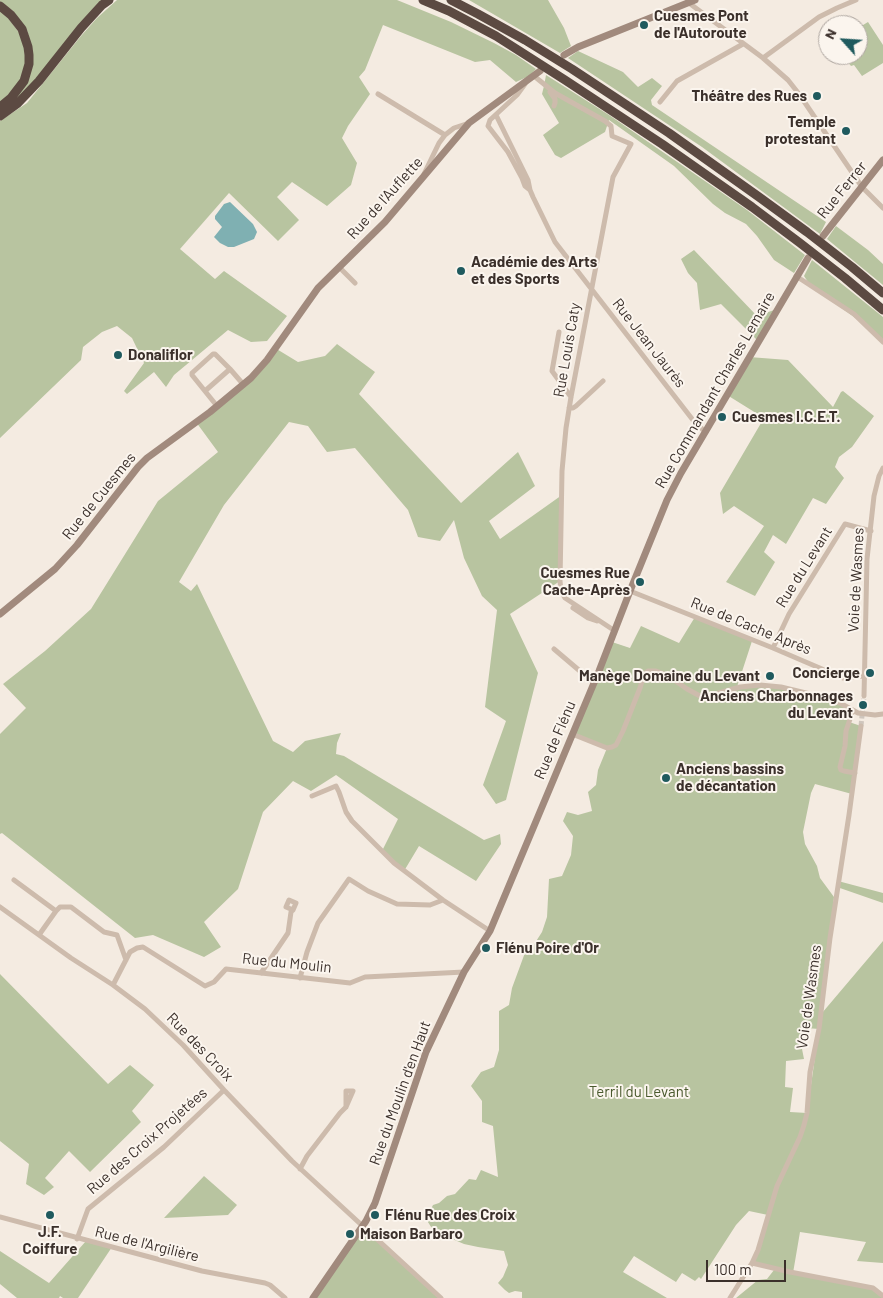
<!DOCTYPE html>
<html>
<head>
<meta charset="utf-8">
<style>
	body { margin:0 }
	#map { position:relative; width:883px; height:1298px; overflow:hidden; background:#f4ebe1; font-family:Barlow,sans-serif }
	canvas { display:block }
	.north { position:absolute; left:818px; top:15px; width:50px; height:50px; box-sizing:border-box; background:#fbf5ee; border:1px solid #aea6a0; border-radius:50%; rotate:296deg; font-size:14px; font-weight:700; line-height:20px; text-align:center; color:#3b302b }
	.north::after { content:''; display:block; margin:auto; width:18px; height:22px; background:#1f5a5e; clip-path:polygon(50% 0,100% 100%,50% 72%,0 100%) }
	.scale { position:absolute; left:706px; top:1260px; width:80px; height:22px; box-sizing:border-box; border:2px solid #3b302b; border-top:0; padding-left:6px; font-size:15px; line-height:18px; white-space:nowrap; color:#3b302b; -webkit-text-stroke:4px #fbf5ee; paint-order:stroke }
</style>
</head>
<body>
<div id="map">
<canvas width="883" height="1298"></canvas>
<div class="north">N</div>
<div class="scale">100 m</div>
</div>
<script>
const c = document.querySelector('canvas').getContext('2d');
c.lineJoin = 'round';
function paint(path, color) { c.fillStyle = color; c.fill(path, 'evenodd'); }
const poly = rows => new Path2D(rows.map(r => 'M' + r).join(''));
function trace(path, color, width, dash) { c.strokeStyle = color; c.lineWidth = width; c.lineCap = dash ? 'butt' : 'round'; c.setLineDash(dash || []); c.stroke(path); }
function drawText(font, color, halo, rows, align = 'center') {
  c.font = font + ' Barlow,sans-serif'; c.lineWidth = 4; c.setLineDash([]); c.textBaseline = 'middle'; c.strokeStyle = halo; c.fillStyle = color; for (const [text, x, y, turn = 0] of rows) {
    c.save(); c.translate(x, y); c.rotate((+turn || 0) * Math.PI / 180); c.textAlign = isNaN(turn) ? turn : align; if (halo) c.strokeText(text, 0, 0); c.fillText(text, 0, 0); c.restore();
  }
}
paint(poly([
	[0,0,105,0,36,81,13,105,12,102,33,52,27,30,13,11,0,2],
	[117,0,397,0,451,22,494,43,516,55,536,69,529,76,516,82,490,60,475,62,383,25,365,70,359,77,370,94,348,126,342,138,357,163,351,185,327,206,292,182,277,197,299,220,278,241,229,193,180,249,215,279,224,271,287,316,267,341,251,342,228,330,174,375,166,387,154,372,127,394,124,391,144,363,132,338,117,326,102,332,83,347,81,360,0,438,0,121,27,103,81,36,97,18],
	[469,0,548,0,564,28,571,46,560,53],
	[0,10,6,15,23,38,26,64,19,84,0,103],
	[868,22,883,45,883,63,862,76,854,65,851,66,848,62,850,60,848,56,850,55,858,55,858,28],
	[578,51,623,72,638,87,652,78,662,86,651,100,652,105,826,222,820,234,702,147,568,58],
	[546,75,609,115,747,210,805,255,794,273,774,260,757,236,746,224,725,213,713,204,674,166,609,120,605,132,561,158,555,155,543,135,559,123,542,94,544,86],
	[836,226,868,250,883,264,883,285,827,239],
	[694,250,757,316,777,309,758,341,721,304,700,310,697,283,688,273,681,259],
	[812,260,883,317,883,342,869,328,810,285,804,276],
	[337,344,375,372,359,394,461,503,518,452,535,486,489,521,500,539,562,495,560,581,510,614,538,673,506,800,496,804,483,785,506,721,485,707,497,610,482,596,464,558,454,520,440,541,418,537,408,510,355,448,327,452,308,426,289,422,224,505,179,582,191,591,197,584,273,741,293,752,305,741,341,733,337,743,336,754,344,756,484,840,500,834,501,844,476,881,419,846,404,871,382,851,398,819,336,775,311,791,293,781,263,812,238,889,204,922,221,947,204,957,153,935,135,938,2,833,0,834,0,734,26,708,3,684,45,651,91,609,158,501,218,452,196,422,251,378,275,348,298,362,325,356],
	[749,357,788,360,833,407,841,392,843,391,874,416,852,447,839,457,835,467,844,478,826,504,813,498,786,544,773,535,764,552,775,562,755,596,726,582,764,526,734,506,723,514,720,493,764,418,727,395],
	[695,617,752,641,737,687,760,685,810,694,853,710,849,722,861,726,852,794,815,784,811,793,803,832,805,844,817,866,820,878,834,897,822,1013,883,941,883,1263,857,1261,866,1242,800,1232,793,1273,873,1288,883,1298,736,1298,758,1280,767,1279,774,1270,752,1263,768,1215,749,1211,736,1225,701,1279,699,1277,695,1281,682,1273,676,1282,634,1256,623,1272,667,1298,522,1298,522,1292,515,1291,509,1293,505,1290,498,1283,503,1277,508,1265,504,1251,478,1247,464,1244,450,1238,433,1230,426,1219,433,1205,439,1203,447,1196,455,1194,469,1179,476,1180,481,1170,498,1177,493,1126,482,1122,482,1101,471,1086,481,1072,494,1067,499,1050,499,1011,509,1005,512,988,526,950,533,946,542,932,547,917,549,879,562,876,571,855,573,836,563,821,567,812,578,815,592,811,588,792,596,785,598,770,607,748,572,734,612,642,630,648,641,626,679,643],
	[806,1028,819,1029,807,1113,790,1112,793,1088,785,1087,786,1061,804,1059,802,1049],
	[838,881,883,893,883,903,837,887],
	[0,974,108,1084,130,1065,154,1085,132,1111,141,1122,90,1172,69,1151,45,1178,54,1187,44,1195,26,1184,29,1164,0,1141],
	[204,1176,237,1205,228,1215,164,1218],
	[362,1227,441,1298,313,1298],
	[86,1241,112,1247,78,1298,63,1298,60,1296,59,1298,17,1298,0,1284,0,1251,49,1283]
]), '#b8c4a0');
paint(poly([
	[230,202,253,224,257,232,254,239,234,247,228,247,220,243,214,237,222,227,215,219,215,216,224,204]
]), '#7fb0b2');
trace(poly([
	[861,726,864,696]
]), '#cfc6bd', 5, [5, 2.5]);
trace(poly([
	[689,3,763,58,788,80,799,94,862,187,883,208],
	[763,58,819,17,837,8,856,0],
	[534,76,555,93,605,121,611,126,612,136,631,144,613,177,571,397,566,428,562,471,560,581,561,591,565,598,615,631],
	[525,84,517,95,490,120,488,126,508,152,522,178,525,186,530,190],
	[550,92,555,99,555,103,554,106],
	[378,94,445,135],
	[660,102,677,81,743,44],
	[496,115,528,180,530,190,533,197,555,242,696,424,706,432],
	[424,174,439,143,445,135,454,128,469,123],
	[339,267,355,283],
	[796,276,854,314,883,342],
	[559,332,552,371,571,397],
	[205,391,230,369,243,384],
	[217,406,192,375,192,373,213,354,215,354,230,369],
	[569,408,573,408,576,406,603,381],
	[630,591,773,648,843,678,864,676],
	[573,608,588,618,597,621],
	[773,648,789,614,845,524,871,531],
	[554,649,594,683],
	[864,696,867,559,874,496,879,476,883,468],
	[853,710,846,731,845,746,840,767,841,770,844,771,855,773],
	[572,734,607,748,612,747,616,745,623,731,640,688,644,674,648,671,656,671,667,675,687,689,700,696,712,695,740,687,760,685,781,687,810,694,840,703,858,713,875,715,883,714],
	[312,796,336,786,339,792,346,812,352,821,394,863,443,900,490,931],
	[14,880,56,911,60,907,71,907,104,932,117,935,126,960],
	[0,907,71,958,113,985,145,1009,183,1045,224,1090,292,1161,441,1298],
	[39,935,56,911],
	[261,973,288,933,291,912,293,910,296,903,289,900,286,907,293,910],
	[300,978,307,952,318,923,349,879,368,891,397,904,430,905,443,900],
	[113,985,130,952,137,948,143,947,205,986,214,982,226,969,350,983,365,977,464,972],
	[300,1169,307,1156,340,1113,346,1107,353,1091,346,1091,346,1107],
	[0,1217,172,1263,202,1271,265,1283,270,1285,285,1298],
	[77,1239,88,1209,164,1147,224,1090],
	[752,1263,790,1272,873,1288,883,1296],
	[730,1298,752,1263,758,1250,777,1186,800,1137,804,1125,807,1113,810,1072,819,1029,830,938,849,815,861,726]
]), '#cdbbac', 5);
trace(poly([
	[564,55,578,47,695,0],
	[823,236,883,160],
	[0,614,55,569,77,545,138,467,147,458,210,412,251,378,267,360,318,288,385,222,469,123,540,71],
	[313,1298,366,1221,375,1203,426,1052,464,972,490,931,599,671,630,591,667,500,681,473,808,258]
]), '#a18a7d', 7);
trace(poly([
	[423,0,449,11,496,36,565,80,662,144,752,207,800,243,845,278,883,310],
	[451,0,478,14,525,40,572,69,669,133,759,197,807,232,852,267,883,293],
	[0,6,11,15,22,29,28,47,29,55,29,64,24,81,11,98,0,107],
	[0,116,18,103,39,81,81,28,102,5,109,0]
]), '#5c4a42', 9);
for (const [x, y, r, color] of [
	[644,25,5,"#1f5a5e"],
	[817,96,5,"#1f5a5e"],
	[846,131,5,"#1f5a5e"],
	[461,271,5,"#1f5a5e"],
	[118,355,5,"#1f5a5e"],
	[722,417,5,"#1f5a5e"],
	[640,582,5,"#1f5a5e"],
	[870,673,5,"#1f5a5e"],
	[770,676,5,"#1f5a5e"],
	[863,705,5,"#1f5a5e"],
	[666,778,5,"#1f5a5e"],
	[486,948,5,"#1f5a5e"],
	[50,1215,5,"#1f5a5e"],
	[375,1215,5,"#1f5a5e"],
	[350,1234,5,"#1f5a5e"]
]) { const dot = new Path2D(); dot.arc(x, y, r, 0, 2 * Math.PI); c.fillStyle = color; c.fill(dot); trace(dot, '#fbf5ee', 2); }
drawText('bold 15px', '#3b302b', '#fbf5ee', [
	["Cuesmes Pont",654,16],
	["de l'Autoroute",654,33],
	["Théâtre des Rues",807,96,"right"],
	["Temple",836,122,"right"],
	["protestant",836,139,"right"],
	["Académie des Arts",471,262],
	["et des Sports",471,279],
	["Donaliflor",128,355],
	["Cuesmes I.C.E.T.",732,417],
	["Cuesmes Rue",630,573,"right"],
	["Cache-Après",630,590,"right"],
	["Concierge",860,673,"right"],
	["Manège Domaine du Levant",760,676,"right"],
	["Anciens Charbonnages",853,696,"right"],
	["du Levant",853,713,"right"],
	["Anciens bassins",676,769],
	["de décantation",676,786],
	["Flénu Poire d'Or",496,948],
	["Flénu Rue des Croix",385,1215],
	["J.F.",50,1232,"center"],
	["Coiffure",50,1249,"center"],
	["Maison Barbaro",360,1234]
], 'left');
drawText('15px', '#3b302b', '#fbf5ee', [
	["Rue Ferrer",842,190,-51],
	["Rue de l'Auflette",385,198,-48],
	["Rue Jean Jaurès",649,343,52],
	["Rue Louis Caty",567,350,-80],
	["Rue Commandant Charles Lemaire",715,390,-60],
	["Rue de Cuesmes",99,496,-51],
	["Rue du Levant",804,567,-58],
	["Voie de Wasmes",856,580,-87],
	["Rue de Cache Après",751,626,22],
	["Rue de Flénu",555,740,-67],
	["Rue du Moulin",287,963,6],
	["Voie de Wasmes",809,997,-82],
	["Rue des Croix",200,1047,46],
	["Rue du Moulin d'en Haut",400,1093,-70],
	["Rue des Croix Projetées",147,1141,-41],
	["Rue de l'Argilière",147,1244,14]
]);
drawText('15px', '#4a5a2e', '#fbf5ee', [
	["Terril du Levant",639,1092]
]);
</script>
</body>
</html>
